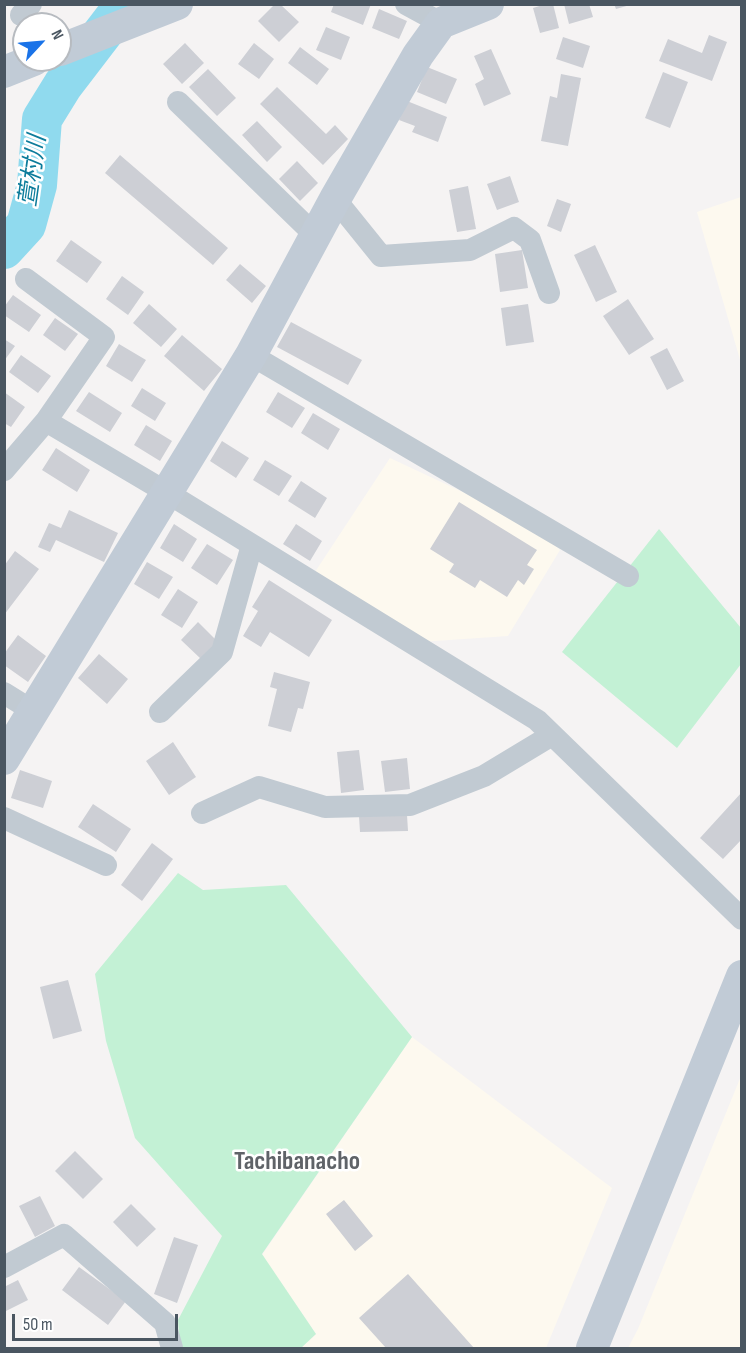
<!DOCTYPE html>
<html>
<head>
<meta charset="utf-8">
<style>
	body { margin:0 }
	#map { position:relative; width:746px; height:1353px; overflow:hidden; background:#f5f3f3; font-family:"Sofia Sans Condensed",sans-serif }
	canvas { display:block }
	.frame { position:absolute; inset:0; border:6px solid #4a5661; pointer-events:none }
	.north { position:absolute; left:12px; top:12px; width:60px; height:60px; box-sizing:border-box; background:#fff; border:2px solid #b7bbc0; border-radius:50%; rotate:64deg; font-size:16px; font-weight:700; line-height:24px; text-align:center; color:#4a5661 }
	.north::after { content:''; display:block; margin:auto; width:21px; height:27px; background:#1a73e8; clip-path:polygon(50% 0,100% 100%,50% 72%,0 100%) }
	.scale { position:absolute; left:12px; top:1314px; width:166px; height:27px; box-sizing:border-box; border:3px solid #4a5661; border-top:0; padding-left:8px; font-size:18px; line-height:21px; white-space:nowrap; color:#4a5661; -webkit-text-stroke:4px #fff; paint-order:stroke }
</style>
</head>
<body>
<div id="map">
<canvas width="746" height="1353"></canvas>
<div class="frame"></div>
<div class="north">N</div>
<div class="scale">50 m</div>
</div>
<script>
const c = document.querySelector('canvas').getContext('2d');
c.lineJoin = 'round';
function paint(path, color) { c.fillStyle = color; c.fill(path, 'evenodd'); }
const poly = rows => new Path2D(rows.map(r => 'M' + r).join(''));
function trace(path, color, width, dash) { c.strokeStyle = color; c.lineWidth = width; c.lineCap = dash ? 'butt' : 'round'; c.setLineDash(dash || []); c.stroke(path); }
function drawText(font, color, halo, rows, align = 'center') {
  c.font = font + ' "Sofia Sans Condensed","Noto Sans JP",sans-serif'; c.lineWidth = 5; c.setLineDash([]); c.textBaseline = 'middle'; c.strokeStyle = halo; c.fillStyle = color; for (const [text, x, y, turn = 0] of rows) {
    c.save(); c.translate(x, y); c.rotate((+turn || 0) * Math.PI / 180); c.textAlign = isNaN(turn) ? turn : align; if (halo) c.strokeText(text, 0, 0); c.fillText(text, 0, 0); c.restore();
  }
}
paint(poly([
	[741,197,742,197,741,363,697,212],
	[390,458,533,525,560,550,508,636,420,642,315,572],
	[412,1037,612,1188,546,1348,301,1348,316,1334,262,1255],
	[741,1076,741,1348,628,1348,638,1329]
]), '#fdf9ef');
paint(poly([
	[659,529,741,628,741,664,677,748,562,652],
	[178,873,203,890,286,885,412,1037,262,1254,316,1334,301,1348,180,1348,178,1320,222,1236,135,1138,106,1041,95,974]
]), '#c3f1d5');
trace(poly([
	[4,249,26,225,37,185,42,119,63,85,125,4]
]), '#90daee', 40);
paint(poly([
	[334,4,371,4,363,25,331,12],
	[546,4,553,4,559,28,540,33,533,8],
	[564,4,589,4,593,17,569,24],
	[614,4,630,4,630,5,616,9],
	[274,5,281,5,299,22,279,42,258,21],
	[379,9,407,21,399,39,372,28],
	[326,27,350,37,341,60,316,50],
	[709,35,727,42,712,81,659,61,668,39,702,53],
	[563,37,590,46,583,68,556,59],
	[185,43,204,63,182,84,163,64],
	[254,43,274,59,259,79,238,64],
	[300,47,329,69,317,85,288,63],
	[491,49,511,94,484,106,475,84,484,79,474,56],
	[427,67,457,79,446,104,417,92],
	[208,69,236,98,217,116,189,87],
	[663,72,688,82,670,128,645,118],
	[561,74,581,78,568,146,541,141,550,96,557,98],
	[277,87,326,134,335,125,348,139,323,165,260,104],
	[407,101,447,117,438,142,412,132,415,126,399,120],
	[257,121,282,147,267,162,242,135],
	[120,155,228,248,213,265,105,173],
	[297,161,318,183,300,201,279,179],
	[510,176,519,202,497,210,487,184],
	[468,186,476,229,457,232,449,190],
	[557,199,571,204,561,232,547,226],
	[71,240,102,262,87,283,56,261],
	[595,245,617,292,596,302,574,255],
	[522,250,528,288,500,292,495,254],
	[240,264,266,286,252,303,226,280],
	[122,276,144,292,128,315,106,299],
	[13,295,41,315,29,332,4,315,4,307],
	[628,299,654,339,629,355,603,316],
	[149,304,177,329,161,347,133,323],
	[528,304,534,342,506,346,501,308],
	[55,318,78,334,65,351,43,335],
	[291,322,362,360,348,385,277,347],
	[182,335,222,369,204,391,164,356],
	[4,339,15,346,4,361],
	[119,344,146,360,132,382,106,366],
	[667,348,684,381,667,390,650,357],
	[21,355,51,376,38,393,9,372],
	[142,388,166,403,155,421,131,406],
	[4,392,25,407,11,427,4,423],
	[89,392,122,413,110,432,76,411],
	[278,392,305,408,292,428,266,412],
	[313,413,340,429,328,450,301,433],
	[146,425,172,441,160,461,134,445],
	[222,441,249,458,236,478,210,461],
	[56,448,90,470,77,492,42,470],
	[265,460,292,476,279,496,253,480],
	[301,481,327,498,315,518,288,501],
	[459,502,537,550,527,565,534,569,524,585,518,580,507,597,480,580,475,588,449,572,454,564,430,549],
	[69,510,118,533,104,562,56,540,50,552,38,547,49,523,61,528],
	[174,524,197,539,183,562,160,548],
	[296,524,322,541,310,561,283,544],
	[207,544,233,560,217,585,191,568],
	[15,551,39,569,4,615,4,566],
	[147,562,173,577,159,599,134,584],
	[269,580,332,620,309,657,270,632,261,647,243,636,258,611,252,607],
	[178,589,198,602,182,628,161,615],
	[198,622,218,642,201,659,181,640],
	[18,635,46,656,28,682,4,665,4,654],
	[99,654,128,679,107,704,78,678],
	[274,672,310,682,303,709,298,708,291,732,268,726,277,689,270,687],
	[173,742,196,777,169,795,146,761],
	[359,750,364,790,341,793,337,752],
	[407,758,410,789,385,792,381,761],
	[20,770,52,781,43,808,11,798],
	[742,792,742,839,723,859,700,838],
	[93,804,131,829,116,852,78,827],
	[407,815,408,831,360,832,359,816],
	[152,843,173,859,142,901,121,885],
	[68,980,82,1031,53,1039,40,987],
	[75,1151,103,1179,83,1199,55,1171],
	[40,1196,55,1226,35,1237,19,1206],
	[344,1200,373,1236,355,1251,326,1214],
	[131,1204,156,1229,137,1247,113,1222],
	[174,1237,198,1245,177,1303,154,1294],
	[79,1267,126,1301,108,1325,62,1290],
	[408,1274,474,1348,386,1348,359,1318],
	[18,1280,28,1300,4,1312,4,1287]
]), '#cdcfd5');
trace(poly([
	[406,4,441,23],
	[21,15,31,4],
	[178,102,315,235],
	[335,199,381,256,470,250,514,228,530,240,549,293],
	[251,355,628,576],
	[46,421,166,492,537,720,742,919],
	[4,470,46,421,104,337,26,279],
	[4,693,33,711],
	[160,712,222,652,252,545],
	[202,813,259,787,325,807,410,805,484,776,552,735],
	[4,818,106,865],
	[4,1267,64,1235,165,1323,172,1348]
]), '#c1cad2', 22);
trace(poly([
	[60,50,177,4],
	[4,72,34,60],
	[4,759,251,355,335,199,418,55,441,23,488,4],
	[592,1348,742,976]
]), '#c1cbd6', 32);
drawText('italic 24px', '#0c7c9b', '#fff', [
	["萱村川",34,171,-82]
]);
drawText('bold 26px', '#5f6368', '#fff', [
	["Tachibanacho",297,1162]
]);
</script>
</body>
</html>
